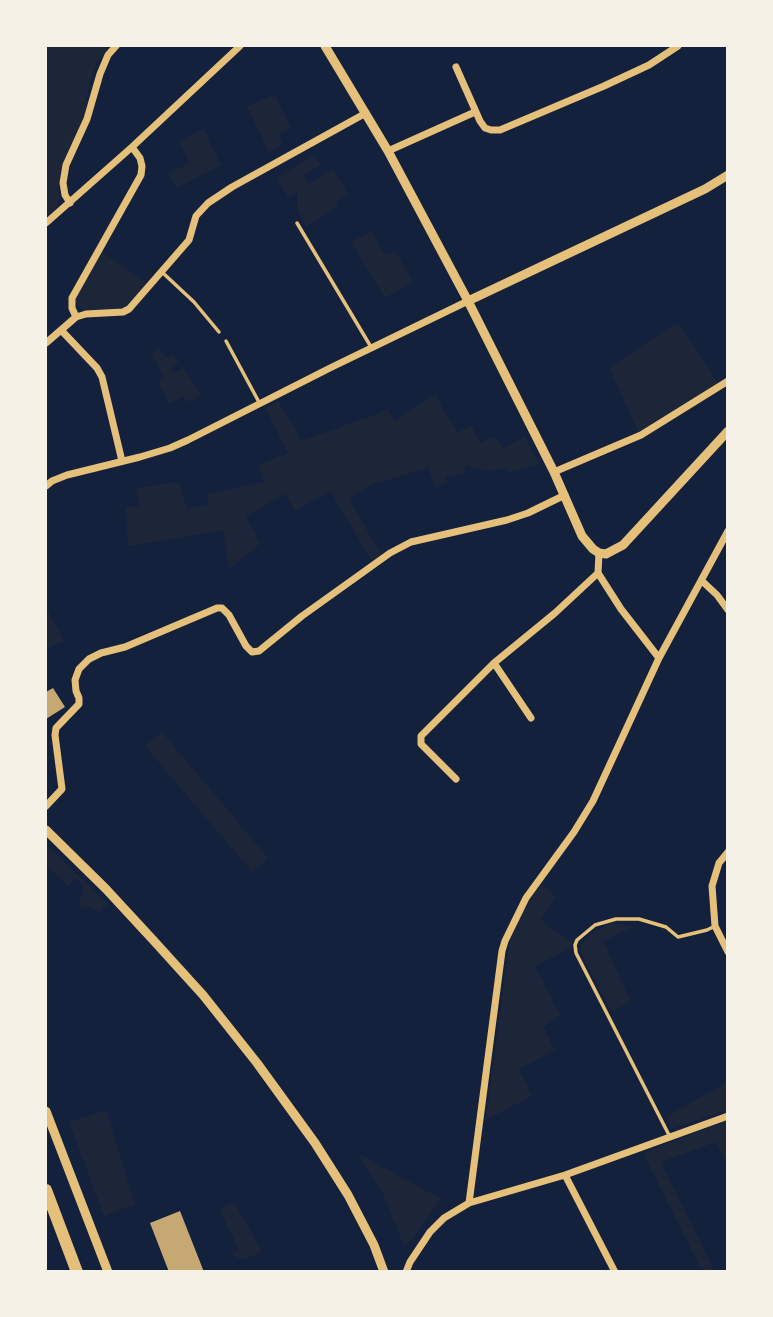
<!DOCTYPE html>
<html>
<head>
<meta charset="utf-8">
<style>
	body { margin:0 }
	#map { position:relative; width:773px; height:1317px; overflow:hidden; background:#14213d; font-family:Montserrat,sans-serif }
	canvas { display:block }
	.frame { position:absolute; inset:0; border:47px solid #f6f1e7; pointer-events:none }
</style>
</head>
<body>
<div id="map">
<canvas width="773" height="1317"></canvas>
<div class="frame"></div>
</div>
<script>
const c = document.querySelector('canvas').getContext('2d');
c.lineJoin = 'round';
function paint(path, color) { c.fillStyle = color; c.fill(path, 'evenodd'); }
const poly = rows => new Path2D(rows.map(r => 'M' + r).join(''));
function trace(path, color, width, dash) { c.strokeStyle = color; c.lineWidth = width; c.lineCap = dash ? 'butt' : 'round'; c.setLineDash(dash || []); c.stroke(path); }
paint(poly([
	[46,46,110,46,97,62,88,91,84,120,64,160,58,185,60,198,55,209,46,216],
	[274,94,291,128,278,134,283,145,269,152,247,107],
	[203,129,221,165,176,188,169,173,190,163,179,142],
	[314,155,320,165,304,175,309,184,333,169,348,194,335,202,338,207,306,226,297,210,297,192,288,197,276,178],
	[371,231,386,256,395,251,413,281,385,298,351,242],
	[101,251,148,283,124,309,82,311,76,302,76,296],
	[678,323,718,383,638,432,609,367],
	[159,348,166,358,173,355,179,362,171,367,173,374,183,368,201,394,189,403,183,396,169,404,158,382,164,378,152,355],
	[435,394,457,433,471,425,480,443,495,437,504,448,525,437,539,464,509,473,506,468,488,471,465,465,465,473,445,477,448,483,435,486,428,468,373,484,349,498,381,555,372,561,330,491,295,511,285,494,246,516,260,544,229,569,223,530,128,546,126,507,139,506,137,488,179,482,187,508,209,505,207,494,264,482,258,465,288,453,265,408,278,401,302,441,387,410,395,421],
	[46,607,64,641,46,649],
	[162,732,268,858,252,872,145,746],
	[46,844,100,896,108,904,99,912,88,907,78,908,84,886,76,878,68,886,46,865],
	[541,883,556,897,541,920,572,943,569,949,535,966,560,1016,543,1027,555,1050,519,1069,532,1096,486,1120,509,945,520,917],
	[609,923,623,924,633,927,603,941,631,1002,612,1012,580,951,581,944,592,933],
	[727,1082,727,1110,671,1129,666,1117],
	[106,1110,135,1204,104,1216,69,1122],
	[727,1121,727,1165,716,1142,661,1162,710,1262,713,1270,706,1271,699,1265,643,1153],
	[359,1156,363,1156,441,1199,407,1246,403,1244,383,1193],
	[234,1202,262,1251,255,1256,242,1259,231,1255,239,1250,219,1209]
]), '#1d2539');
paint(poly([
	[53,688,65,707,46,719,46,692],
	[180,1211,204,1272,169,1272,150,1223]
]), '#c6a872');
trace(poly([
	[297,223,371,347],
	[163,273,194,302,219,332],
	[226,341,260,404],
	[669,1135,576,953,575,945,577,940,595,925,616,919,639,919,666,927,678,937,707,930,715,926]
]), '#e5c07b', 3.5);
trace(poly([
	[456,67,480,121,485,128,491,130,500,130,604,86,649,65,678,46],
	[388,151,475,112],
	[70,203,65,195,63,183,66,165,87,119,100,74,108,55,116,46],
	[46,223,132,147,240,46],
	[76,317,72,308,72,298,141,175,142,166,140,158,132,147],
	[61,330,97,368,102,377,122,461],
	[46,343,76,317,86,314,123,312,129,309,189,240,196,216,208,203,232,187,366,113],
	[554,472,641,435,728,381],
	[46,486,52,481,67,475,140,457,170,448,188,440,330,368,468,301],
	[598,573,621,609,659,658],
	[702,581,717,595,728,610],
	[494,663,531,718],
	[456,779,421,744,421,736,494,663,555,613,598,573,599,553],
	[46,806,62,789,55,735,56,728,79,704,79,698,76,691,75,680,79,669,89,659,101,653,125,647,217,608,222,608,229,615,246,646,252,652,259,651,302,616,390,553,411,542,507,520,528,513,565,495],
	[728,852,719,863,712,886,715,926,728,952],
	[565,1175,615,1272],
	[469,1203,565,1175,728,1116],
	[406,1272,410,1262,430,1232,444,1218,469,1203,502,951,505,941,526,898,574,832,593,801,659,658,728,531]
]), '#e5c07b', 7);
trace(poly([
	[325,46,388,151,468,301,554,472,582,536,593,549,599,553,606,554,623,545,728,431],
	[468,301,705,189,728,175],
	[46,830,106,889,154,941,203,995,257,1063,315,1143,348,1195,374,1245,384,1272],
	[46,1111,108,1272]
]), '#e5c07b', 9);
trace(poly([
	[46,1190,77,1272]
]), '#e5c07b', 12);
</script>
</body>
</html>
